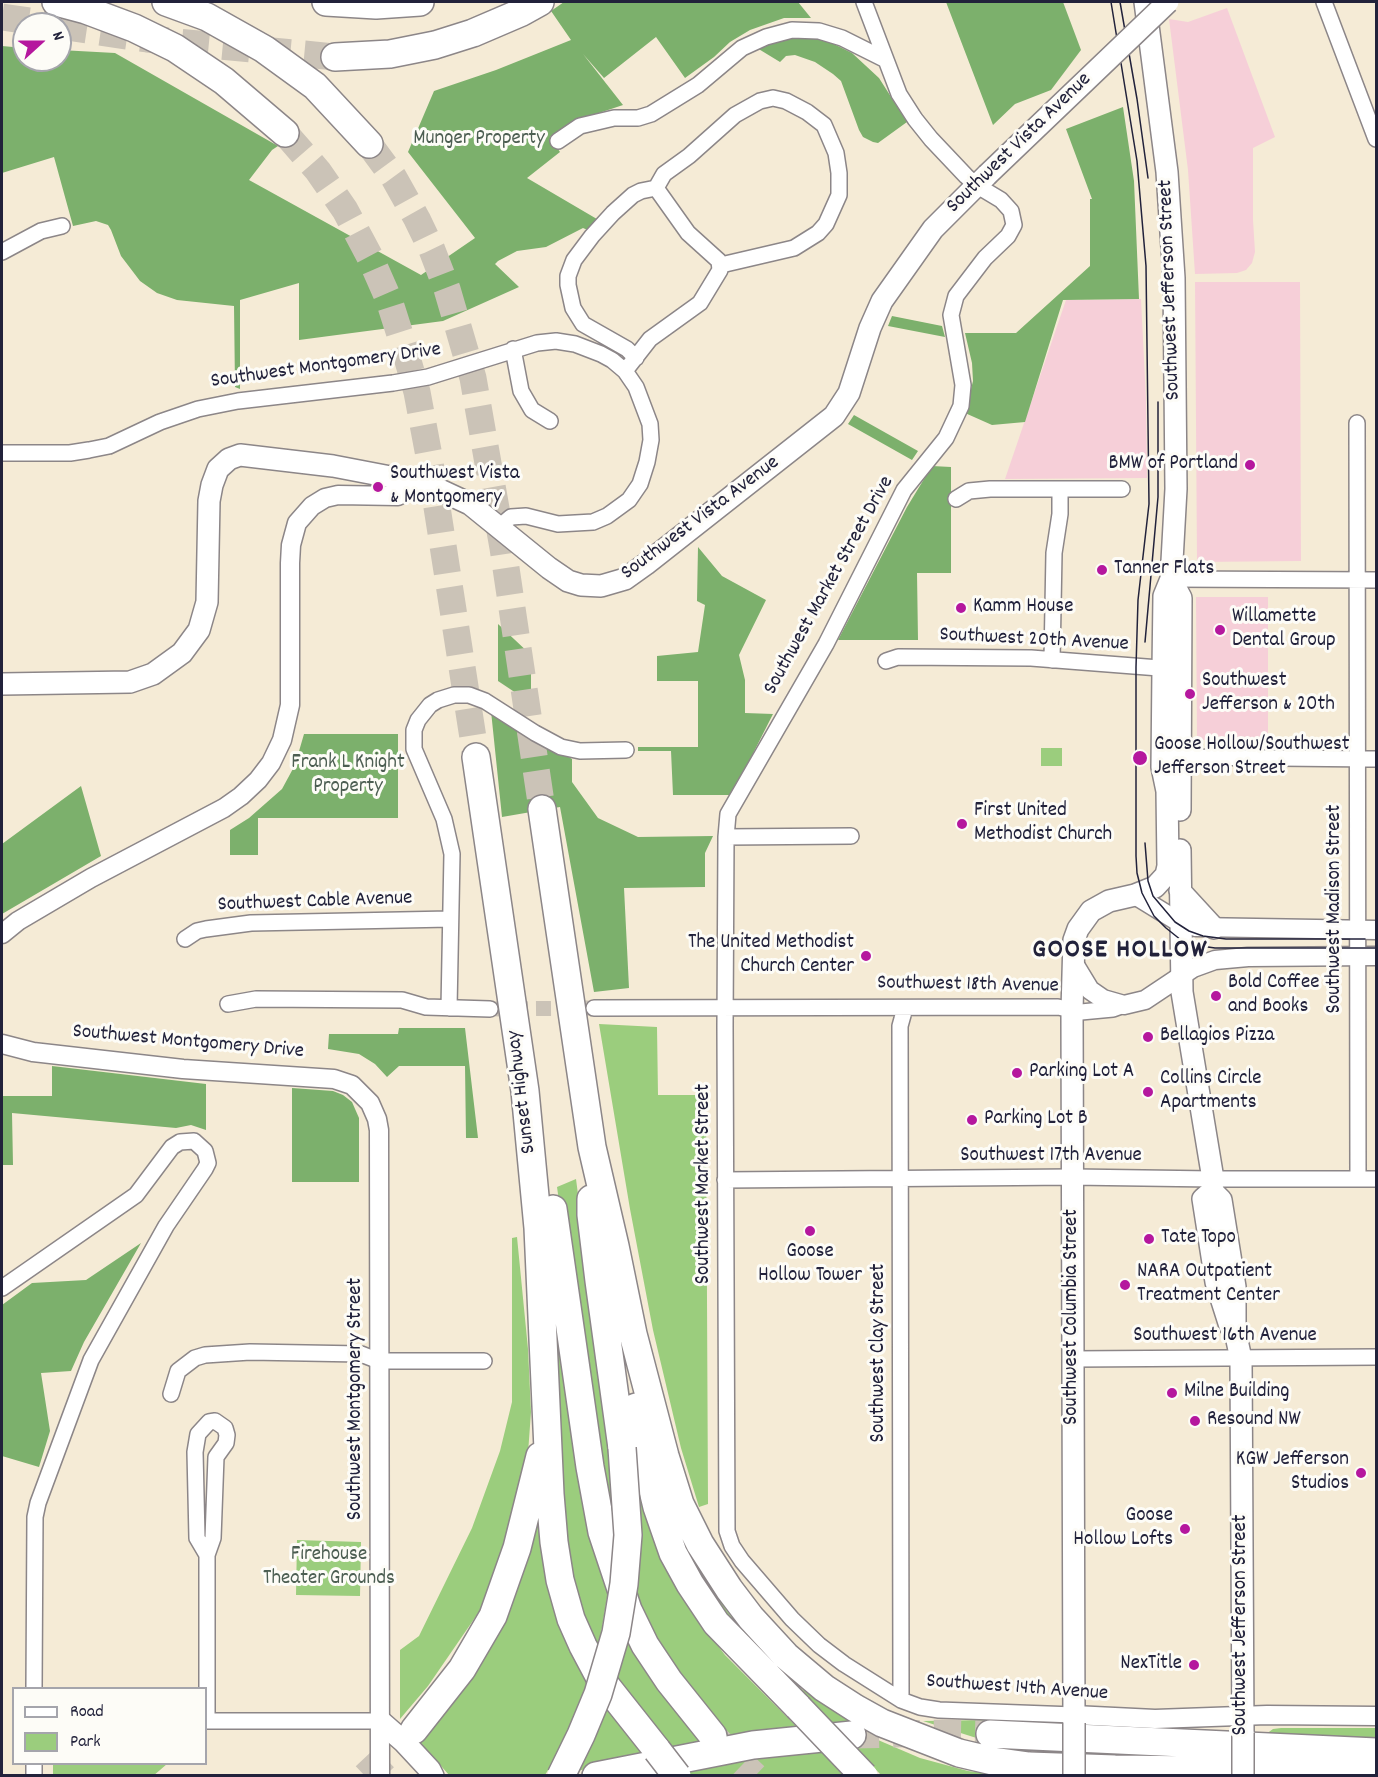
<!DOCTYPE html>
<html>
<head>
<meta charset="utf-8">
<style>
	body { margin:0 }
	#map { position:relative; width:1378px; height:1777px; overflow:hidden; background:#f5ebd6; font-family:Dekko,sans-serif }
	canvas { display:block }
	.frame { position:absolute; inset:0; border:3px solid #22223b; pointer-events:none }
	.legend { position:absolute; left:12px; top:1687px; width:195px; height:78px; box-sizing:border-box; background:#fdfcf7; border:2px solid #a5a5ac; margin:0; padding:8px 10px; list-style:none; font-size:18px; color:#22223b }
	.legend li { display:flex; align-items:center; gap:12px; height:30px }
	.legend b { width:30px; border:2px solid #a5a5ac }
	.north { position:absolute; left:12px; top:12px; width:60px; height:60px; box-sizing:border-box; background:#fdfcf7; border:2px solid #a5a5ac; border-radius:50%; rotate:69deg; font-size:16px; font-weight:700; line-height:24px; text-align:center; color:#22223b }
	.north::after { content:''; display:block; margin:auto; width:21px; height:27px; background:#b5179e; clip-path:polygon(50% 0,100% 100%,50% 72%,0 100%) }
</style>
</head>
<body>
<div id="map">
<canvas width="1378" height="1777"></canvas>
<div class="frame"></div>
<ul class="legend">
<li><b style="height:8px;background:#fff"></b>Road</li>
<li><b style="height:16px;background:#9bcd7d"></b>Park</li>
</ul>
<div class="north">N</div>
</div>
<script>
const c = document.querySelector('canvas').getContext('2d');
c.lineJoin = 'round';
function paint(path, color) { c.fillStyle = color; c.fill(path, 'evenodd'); }
const poly = rows => new Path2D(rows.map(r => 'M' + r).join(''));
function trace(path, color, width, dash) { c.strokeStyle = color; c.lineWidth = width; c.lineCap = dash ? 'butt' : 'round'; c.setLineDash(dash || []); c.stroke(path); }
function drawText(font, color, halo, rows, align = 'center') {
  c.font = font + ' Dekko,sans-serif'; c.lineWidth = 6; c.setLineDash([]); c.textBaseline = 'middle'; c.strokeStyle = halo; c.fillStyle = color; for (const [text, x, y, turn = 0] of rows) {
    c.save(); c.translate(x, y); c.rotate((+turn || 0) * Math.PI / 180); c.textAlign = isNaN(turn) ? turn : align; if (halo) c.strokeText(text, 0, 0); c.fillText(text, 0, 0); c.restore();
  }
}
paint(poly([
	[1227,8,1275,137,1253,148,1253,220,1255,252,1252,263,1246,270,1237,273,1195,274,1188,170,1169,19,1188,22],
	[1195,282,1300,282,1301,561,1197,562],
	[1141,299,1146,400,1147,478,1005,479,1066,300],
	[1196,597,1268,597,1268,741,1197,740]
]), '#f6cfd8');
paint(poly([
	[1041,748,1062,748,1062,766,1041,766],
	[599,1024,657,1027,658,1095,706,1095,708,1504,699,1507,681,1448,653,1330,630,1209],
	[576,1179,610,1439,616,1543,581,1357,557,1187],
	[517,1237,528,1349,531,1412,527,1467,494,1590,428,1686,400,1719,400,1650,419,1636,472,1528,500,1451,512,1402,512,1238],
	[551,1296,608,1591,598,1652,568,1584,556,1457,559,1387],
	[635,1446,652,1527,665,1568,689,1608,725,1655,801,1731,705,1743,671,1751,614,1678,627,1628,640,1655,656,1680,705,1742,722,1727,691,1698,663,1664,631,1606,637,1532,631,1447],
	[535,1513,544,1513,591,1681,560,1751,545,1775,449,1775,418,1740],
	[676,1525,707,1583,731,1616,764,1655,800,1688,878,1740,920,1758,968,1771,1000,1775,881,1775,834,1726,776,1674,697,1580],
	[297,1540,361,1542,360,1596,296,1595],
	[606,1701,646,1755,573,1772],
	[990,1720,989,1742,923,1721],
	[1281,1728,1376,1728,1376,1738,1337,1738,1266,1734,1273,1729],
	[823,1748,851,1775,691,1775,685,1767],
	[53,1764,167,1764,153,1776,53,1775]
]), '#9bcd7d');
paint(poly([
	[564,2,798,2,811,18,784,18,750,30,730,42,714,57,685,78,656,37,604,78,583,54,623,105,575,121,550,137,560,152,527,178,602,222,592,232,583,228,546,247,517,251,498,261,495,264,519,287,443,321,299,340,299,283,240,300,240,389,235,387,234,306,177,300,157,293,140,281,121,256,111,230,108,225,96,221,73,226,54,157,2,173,2,46,24,48,24,60,60,60,60,50,115,53,278,146,272,150,249,180,421,275,475,238,408,152,434,91,496,70,571,40,551,11],
	[946,2,1063,2,1081,50,1051,90,1015,104,993,125],
	[793,38,818,39,830,42,852,53,879,78,907,122,878,143,873,142,863,137,859,130,841,81,833,74,815,62,795,55,786,56,780,62,757,48,781,39],
	[1123,107,1134,181,1139,299,1063,300,1025,422,992,425,965,413,973,381,972,363,965,333,1016,333,1090,266,1090,199,1092,199,1066,129],
	[892,316,942,326,945,337,888,326],
	[854,415,918,451,912,460,848,424],
	[932,466,951,467,951,573,917,573,918,640,838,640,907,507],
	[698,547,722,576,766,600,739,655,745,680,745,713,773,714,732,795,673,795,671,751,638,751,638,747,698,747,698,681,657,681,657,656,698,652,705,605,697,601],
	[498,624,531,655,531,703,498,681],
	[491,711,572,759,572,782,598,818,638,837,713,836,705,853,705,887,624,888,629,988,594,992,560,807,502,817],
	[304,734,398,734,398,818,258,818,258,855,230,855,230,830,249,818,282,789,295,765],
	[81,786,101,856,2,914,2,844],
	[399,1028,465,1028,478,1138,466,1138,465,1066,399,1066,387,1077,375,1064,359,1054,328,1049,329,1034,398,1034],
	[52,1066,206,1084,206,1130,191,1125,176,1128,12,1113,13,1165,2,1165,2,1096,52,1096],
	[292,1088,333,1091,343,1095,352,1102,359,1118,359,1182,292,1182],
	[141,1243,84,1342,71,1371,41,1373,50,1431,39,1467,2,1456,2,1305,32,1283,86,1280]
]), '#7cb06c');
trace(poly([
	[490,1009,594,1008]
]), '#cbc3b7', 15, [15, 8]);
trace(poly([
	[2,17,49,24],
	[60,26,147,39,335,57],
	[285,133,318,171,345,210,370,257,389,300,404,347,417,392,429,456,476,757],
	[369,144,394,178,417,219,432,250,447,289,473,378,503,548,542,809],
	[852,1735,942,1733,990,1734],
	[713,1736,755,1776],
	[365,1776,414,1730]
]), '#cbc3b7', 27, [27, 14]);
const minor = poly([
	[864,2,899,94,915,119,931,139,966,176,976,185,1001,200,1011,211,1014,225,1008,236,985,258,956,296,951,315,963,385,961,406,946,438,904,490,826,644,728,814,726,837,725,1026,727,1531,732,1546,742,1561,792,1619,819,1645,844,1664,901,1700,920,1707,939,1710,1074,1715],
	[1324,2,1376,139],
	[558,141,580,126,614,118,638,118,651,114,698,85,742,48,766,37,792,30,819,31,842,38,884,59],
	[656,188,664,174,689,156,735,115,760,101,773,98,786,101,807,112,824,125,836,153,839,173,839,195,826,224,818,233,794,248,721,265],
	[2,252,41,231,62,226],
	[513,349,521,391,532,410,550,421],
	[625,371,650,339,700,303,720,270,719,261,688,233,656,188,641,191,633,195,613,213,592,236,574,260,568,276,568,285,573,308,583,324,627,349,636,358],
	[1357,423,1358,1179],
	[2,453,70,453,89,450,109,446,160,422,198,409,238,401,393,383,428,377,537,343,556,341,575,344,601,354,612,360,625,371,636,387,650,424,651,440,647,462,640,484,629,500,607,516,593,522,558,524,526,516,511,517,499,527],
	[956,499,969,491,990,489,1122,489],
	[1171,579,1376,580],
	[1052,660,1054,553,1060,514,1060,489],
	[886,661,898,657,1031,658,1172,669],
	[1181,757,1376,759],
	[726,837,851,836],
	[185,939,197,931,206,929,251,923,450,919],
	[228,1004,256,999,402,1000,426,1007,490,1009],
	[449,1008,452,854,444,819,414,749,414,730,418,720,430,705,438,700,454,695,469,695,485,701,535,733,561,747,580,751,626,750],
	[594,1008,1058,1007,1081,1012,1113,1009,1124,1005],
	[725,1180,1073,1177,1213,1179,1376,1179],
	[2,1288,136,1195,172,1147,180,1142,194,1141,205,1151,208,1163,205,1169,166,1226,91,1360,38,1503,35,1517,34,1688],
	[1073,1359,1376,1357],
	[171,1394,178,1371,195,1358,205,1355,250,1352,361,1354,379,1361,484,1361],
	[215,1421,225,1428,227,1435,226,1443,216,1457,213,1538,207,1555,197,1538,195,1452,198,1434,209,1422,215,1421],
	[901,1700,900,1026,905,1008],
	[206,1721,380,1721],
	[207,1721,207,1555],
	[34,1764,34,1776]
]);
const tertiary = poly([
	[1135,895,1174,919,1196,927,1376,930],
	[2,934,18,921,91,878,224,808,241,796,258,780,271,763,282,740,290,705,290,563,291,545,297,523,312,506,325,498,338,495,398,496,409,489,414,480],
	[1073,962,1090,990,1103,999,1124,1005,1145,1000,1193,968,1215,960,1248,957,1376,956],
	[2,1044,33,1052,183,1069,334,1079,352,1085,370,1103,377,1119,379,1130,380,1776],
	[1074,1715,1155,1719,1267,1715,1376,1716]
]);
const secondary = poly([
	[1171,579,1181,598,1180,810],
	[2,684,130,682,153,674,182,653,199,630,207,602,209,501,212,485,218,469,229,459,240,455,333,466,427,484,470,504,549,568,568,581,581,585,601,586,625,579,646,564,834,416,849,393,870,328,882,301,933,229,987,175],
	[1180,850,1182,992,1213,1179,1212,1191,1203,1199,1216,1282,1230,1326,1235,1331],
	[1180,891,1214,928],
	[1212,1191,1221,1200,1235,1287,1235,1331,1241,1359,1243,1733],
	[380,1721,404,1742,430,1770,433,1776],
	[1074,1723,1072,1010,1074,940,1078,929,1091,911,1109,901,1135,895,1155,887,1166,875,1168,866,1167,791,1162,767,1163,669,1164,596,1171,579,1176,489,1174,278,1167,172,1145,2]
]);
const motorway = poly([
	[56,2,86,10,134,28,175,48,224,81,285,133],
	[166,2,207,17,264,49,315,86,369,144],
	[326,2,376,5,420,2],
	[335,57,390,54,435,45,473,33,522,12,540,2],
	[476,757,525,1091,538,1228,550,1494,554,1542,560,1580,571,1619,583,1646,600,1678,657,1750],
	[542,809,592,1147,615,1246,633,1334,665,1456,680,1504,700,1544,729,1589,751,1618,786,1656,824,1688,855,1708,882,1723,959,1753,993,1761,1029,1766,1115,1769,1281,1771,1376,1774],
	[591,1199,591,1215,599,1281,622,1448],
	[553,1209,590,1467,602,1532,628,1610,645,1645,669,1681,713,1736],
	[636,1407,642,1445,657,1507,673,1553,690,1584,716,1623,798,1707],
	[414,1730,462,1669,493,1616,517,1548,540,1456],
	[990,1734,1376,1752],
	[596,1776,753,1745,852,1735]
]);
trace(minor, '#8c8688', 18);
trace(tertiary, '#8c8688', 21);
trace(secondary, '#8c8688', 24);
trace(motorway, '#8c8688', 30);
trace(minor, '#fff', 15);
trace(tertiary, '#fff', 18);
trace(secondary, '#fff', 21);
trace(motorway, '#fff', 27);
trace(poly([
	[1111,2,1137,161,1146,266,1149,504,1138,600,1136,667,1136,856,1137,873,1142,893,1154,916,1166,928,1181,940,1201,946,1215,948,1376,948],
	[1120,2,1137,99,1148,178],
	[1145,642,1158,497,1158,402],
	[1145,843,1148,881,1153,896,1175,922,1189,931,1203,936,1226,939,1365,939]
]), '#22223b', 1.5);
const secondaryBridge = poly([
	[987,175,1168,2],
	[1074,1723,1074,1776],
	[1243,1733,1243,1776]
]);
const motorwayBridge = poly([
	[798,1707,864,1776],
	[657,1750,677,1776],
	[561,1776,581,1735,598,1694,616,1633,624,1584,628,1535,622,1448]
]);
trace(secondaryBridge, '#8c8688', 24, []);
trace(motorwayBridge, '#8c8688', 30, []);
trace(secondaryBridge, '#fff', 21);
trace(motorwayBridge, '#fff', 27);
for (const [x, y, r, color] of [
	[1250,465,6,"#b5179e"],
	[378,487,6,"#b5179e"],
	[1102,570,6,"#b5179e"],
	[961,608,6,"#b5179e"],
	[1220,630,6,"#b5179e"],
	[1190,694,6,"#b5179e"],
	[1140,758,8,"#b5179e"],
	[962,824,6,"#b5179e"],
	[866,956,6,"#b5179e"],
	[1216,996,6,"#b5179e"],
	[1148,1037,6,"#b5179e"],
	[1017,1073,6,"#b5179e"],
	[1148,1092,6,"#b5179e"],
	[972,1120,6,"#b5179e"],
	[810,1231,6,"#b5179e"],
	[1149,1239,6,"#b5179e"],
	[1125,1285,6,"#b5179e"],
	[1172,1393,6,"#b5179e"],
	[1195,1421,6,"#b5179e"],
	[1361,1473,6,"#b5179e"],
	[1185,1529,6,"#b5179e"],
	[1194,1665,6,"#b5179e"]
]) { const dot = new Path2D(); dot.arc(x, y, r, 0, 2 * Math.PI); c.fillStyle = color; c.fill(dot); trace(dot, '#fdfcf7', 2); }
drawText('21px', '#4c5e52', '#fdfcf7', [
	["Munger Property",479,140],
	["Frank L Knight",348,764],
	["Property",348,788],
	["Firehouse",329,1556],
	["Theater Grounds",329,1580]
]);
drawText('21px', '#22223b', '#fdfcf7', [
	["Southwest Vista Avenue",1020,144,-44],
	["Southwest Jefferson Street",1171,290,-92],
	["Southwest Montgomery Drive",326,367,-8],
	["Southwest Vista Avenue",701,519,-37],
	["Southwest Market Street Drive",830,586,-61],
	["Southwest 20th Avenue",1034,641,3],
	["Southwest Cable Avenue",315,903,-2],
	["Southwest Madison Street",1336,909,-90],
	["Southwest 18th Avenue",968,986,1],
	["Southwest Montgomery Drive",188,1043,5],
	["Sunset Highway",523,1092,-97],
	["Southwest 17th Avenue",1051,1157],
	["Southwest Market Street",705,1184,-90],
	["Southwest Columbia Street",1073,1317,-90],
	["Southwest 16th Avenue",1225,1337],
	["Southwest Clay Street",880,1353,-90],
	["Southwest Montgomery Street",357,1399,-90],
	["Southwest Jefferson Street",1242,1625,-90],
	["Southwest 14th Avenue",1017,1689,4]
]);
drawText('21px', '#22223b', '#fdfcf7', [
	["BMW of Portland",1238,465,"right"],
	["Southwest Vista",390,475],
	["& Montgomery",390,499],
	["Tanner Flats",1114,570],
	["Kamm House",973,608],
	["Willamette",1232,618],
	["Dental Group",1232,642],
	["Southwest",1202,682],
	["Jefferson & 20th",1202,706],
	["Goose Hollow/Southwest",1154,746],
	["Jefferson Street",1154,770],
	["First United",974,812],
	["Methodist Church",974,836],
	["The United Methodist",854,944,"right"],
	["Church Center",854,968,"right"],
	["Bold Coffee",1228,984],
	["and Books",1228,1008],
	["Bellagios Pizza",1160,1037],
	["Parking Lot A",1029,1073],
	["Collins Circle",1160,1080],
	["Apartments",1160,1104],
	["Parking Lot B",984,1120],
	["Tate Topo",1161,1239],
	["Goose",810,1253,"center"],
	["Hollow Tower",810,1277,"center"],
	["NARA Outpatient",1137,1273],
	["Treatment Center",1137,1297],
	["Milne Building",1184,1393],
	["Resound NW",1207,1421],
	["KGW Jefferson",1349,1461,"right"],
	["Studios",1349,1485,"right"],
	["Goose",1173,1517,"right"],
	["Hollow Lofts",1173,1541,"right"],
	["NexTitle",1182,1665,"right"]
], 'left');
c.letterSpacing = '1.5px';
drawText('bold 27px', '#22223b', '#fdfcf7', [
	["GOOSE HOLLOW",1120,952]
]);
c.letterSpacing = '0px';
</script>
</body>
</html>
